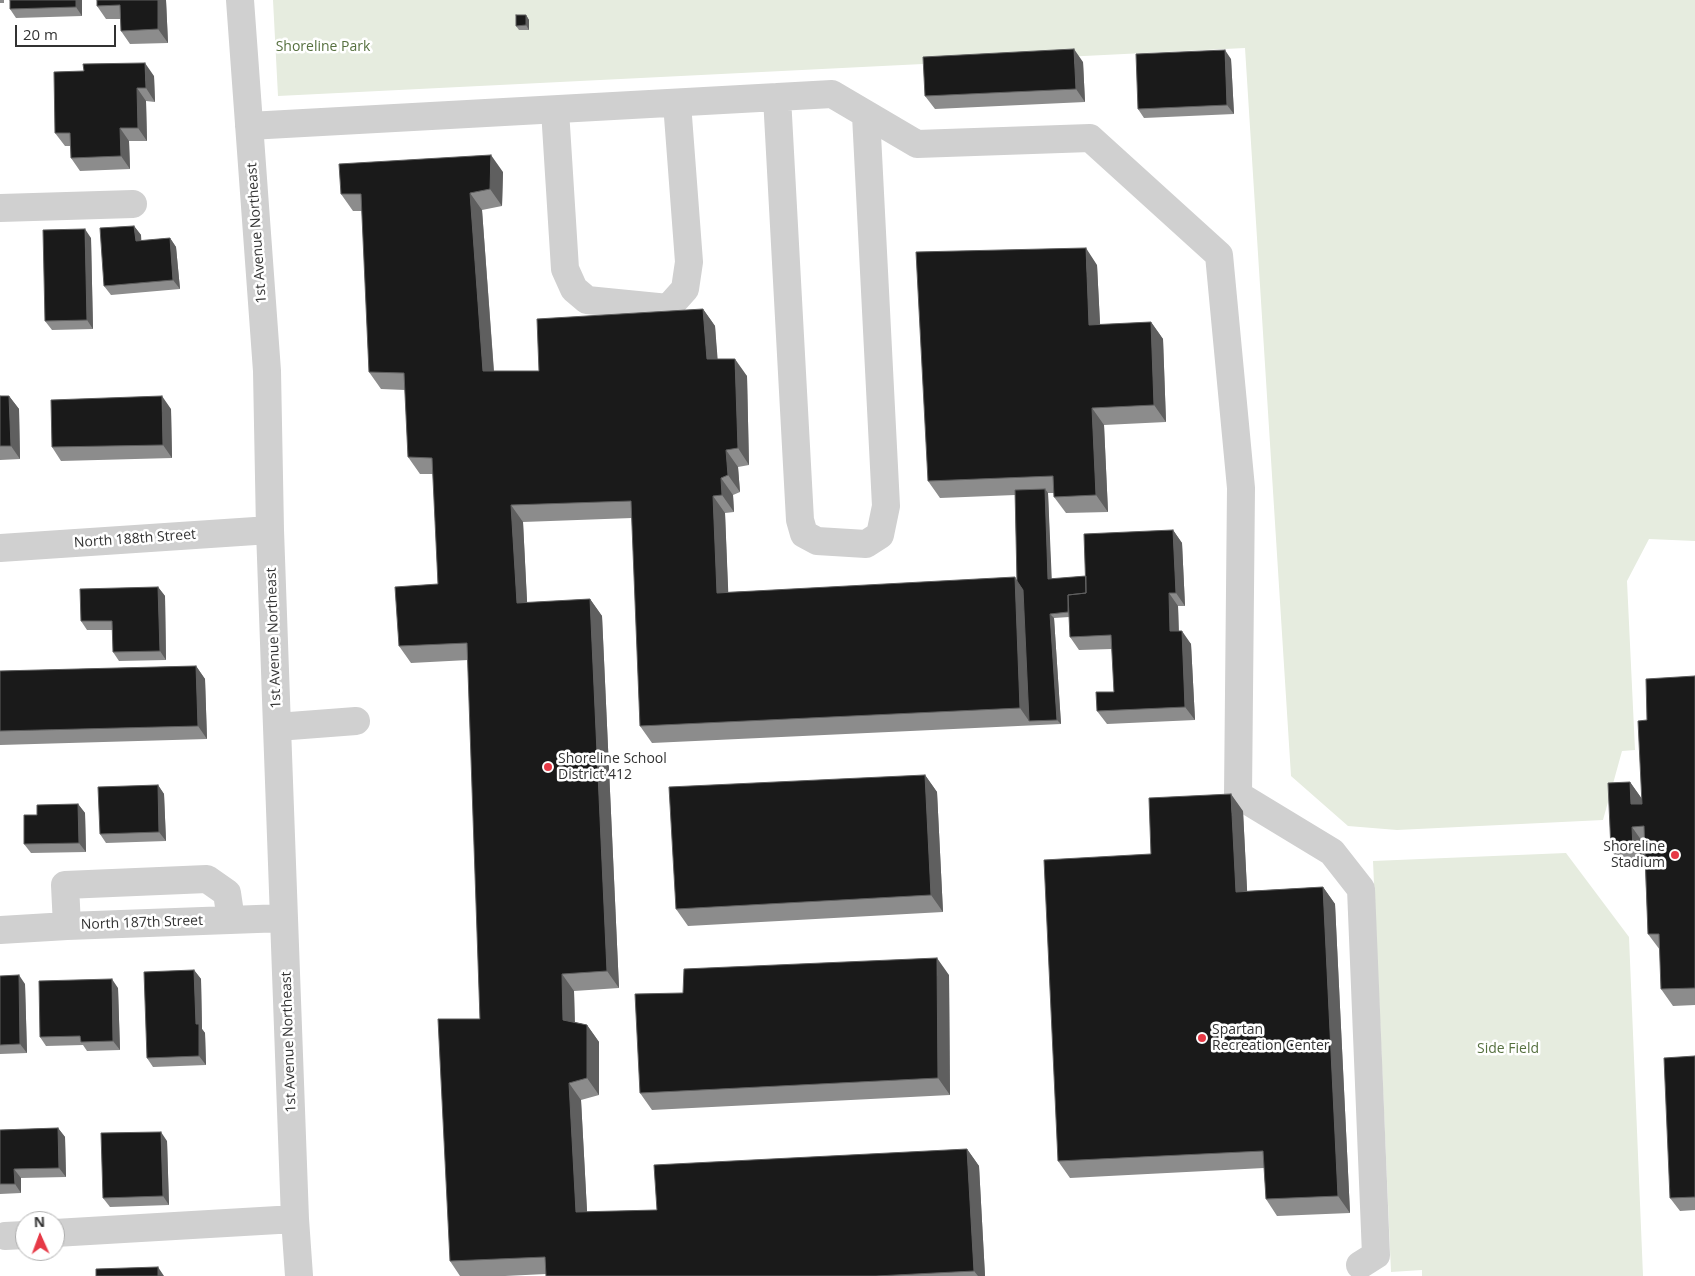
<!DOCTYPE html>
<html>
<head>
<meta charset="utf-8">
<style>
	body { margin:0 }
	#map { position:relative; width:1695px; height:1276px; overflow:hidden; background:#fff; font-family:"Open Sans",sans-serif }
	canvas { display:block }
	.north { position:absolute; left:15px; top:1211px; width:50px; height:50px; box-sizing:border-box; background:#fff; border:1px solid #adadad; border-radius:50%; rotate:358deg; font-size:14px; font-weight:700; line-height:20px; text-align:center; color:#333 }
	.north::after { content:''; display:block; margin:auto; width:18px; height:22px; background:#e63946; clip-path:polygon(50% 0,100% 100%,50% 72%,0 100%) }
	.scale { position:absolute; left:15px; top:25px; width:101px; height:22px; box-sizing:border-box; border:2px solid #333; border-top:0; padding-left:6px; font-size:15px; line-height:18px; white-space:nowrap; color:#333; -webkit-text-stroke:4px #fff; paint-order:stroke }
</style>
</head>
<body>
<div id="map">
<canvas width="1695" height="1276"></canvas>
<div class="north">N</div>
<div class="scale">20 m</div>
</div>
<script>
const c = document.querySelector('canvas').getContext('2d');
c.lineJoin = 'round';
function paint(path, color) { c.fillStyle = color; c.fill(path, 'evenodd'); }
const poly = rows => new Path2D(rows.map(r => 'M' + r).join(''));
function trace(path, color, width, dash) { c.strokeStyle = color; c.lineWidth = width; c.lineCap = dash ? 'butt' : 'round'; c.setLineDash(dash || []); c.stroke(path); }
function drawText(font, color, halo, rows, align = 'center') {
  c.font = font + ' "Open Sans",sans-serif'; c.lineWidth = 5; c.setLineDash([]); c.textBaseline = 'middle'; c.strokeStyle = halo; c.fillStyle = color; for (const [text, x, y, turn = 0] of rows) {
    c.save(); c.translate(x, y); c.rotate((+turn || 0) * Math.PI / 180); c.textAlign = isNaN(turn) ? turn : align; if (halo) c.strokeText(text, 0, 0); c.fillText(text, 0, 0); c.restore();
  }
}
paint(poly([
	[273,0,1695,0,1695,541,1649,539,1627,581,1635,750,1622,751,1603,820,1397,830,1348,826,1291,776,1245,48,278,96],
	[1566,853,1629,937,1643,1276,1422,1276,1422,1270,1391,1272,1373,861]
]), '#e6ecdf');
trace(poly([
	[240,0,267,371,270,530,277,727,295,1219,299,1276],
	[777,97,800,520,804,534,817,541,866,544,880,535,886,506,866,115],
	[555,110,565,269,574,289,587,300,668,308,685,289,689,262,677,103],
	[249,126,832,94,917,144,1090,138,1219,255,1241,488,1238,795,1332,852,1361,889,1376,1255,1360,1265],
	[0,208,133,204],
	[0,548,270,530],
	[277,727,356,721],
	[67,926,65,885,207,879,227,893,231,920],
	[0,930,67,926,284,918],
	[55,1233,295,1219],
	[5,1236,25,1235]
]), '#d0d0d0', 28);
paint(poly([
	[0,0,4,0,4,3,0,3],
	[82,0,82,16,16,18,10,9],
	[166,0,168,43,130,44,121,31,121,19,106,19,97,6],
	[526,15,529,20,529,30,519,30,516,26],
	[1231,59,1234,114,1144,118,1138,109],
	[1083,62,1085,102,935,109,925,96],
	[154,76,155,102,146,101,147,141,129,141,130,169,80,171,71,158,71,146,65,146,55,133],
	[503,172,502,206,482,210,494,371,539,371,703,309,715,326,717,359,747,376,749,465,738,467,740,492,733,495,734,512,725,513,728,592,1017,581,1015,495,940,498,928,481,1097,265,1100,325,1151,322,1163,339,1166,422,1104,425,1108,512,1066,513,1054,497,1054,493,1048,493,1051,579,1086,576,1173,530,1182,543,1185,606,1178,606,1179,631,1191,644,1195,720,1107,724,1097,711,1114,692,1112,649,1079,650,1070,637,1069,617,1054,618,1061,724,652,743,640,726,632,518,523,522,527,603,590,599,602,616,619,988,574,991,575,1022,587,1025,599,1042,599,1095,581,1100,587,1212,657,1210,967,1149,979,1166,985,1276,546,1276,546,1274,505,1276,460,1276,450,1261,480,1019,468,660,411,663,399,646,438,584,433,474,420,474,408,457,405,390,381,389,369,372,362,211,353,211,341,194],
	[134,226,141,235,141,241,170,238,176,247,180,289,111,295,104,286],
	[91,238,93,329,52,330,45,321],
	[0,396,9,396,19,409,20,459,0,460],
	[171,409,172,458,61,461,52,447],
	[158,587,165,596,166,660,119,661,113,652,113,630,87,630,81,621],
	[196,666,205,679,207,739,0,745,0,671],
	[1695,676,1695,1005,1673,1006,1661,989,1660,950,1648,934,1645,866,1623,867,1611,850,1630,782,1642,799,1647,720],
	[925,775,937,792,943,912,688,926,676,909],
	[158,785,164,794,166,841,106,843,100,834],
	[78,804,85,813,86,852,31,853,24,844,37,815],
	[1243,811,1247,891,1323,887,1335,904,1350,1213,1277,1216,1266,1199,1264,1168,1070,1178,1058,1161,1151,854],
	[194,970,201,979,202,1029,205,1033,206,1065,153,1067,147,1058],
	[949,975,950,1095,652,1110,640,1093,683,993],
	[0,976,25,984,27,1053,0,1054],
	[118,988,120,1050,87,1051,83,1045,46,1046,40,1037],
	[1695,1056,1695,1210,1680,1211,1670,1198],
	[58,1128,65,1137,66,1177,21,1178,21,1193,0,1194,0,1130],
	[167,1141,169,1205,110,1207,103,1198]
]), '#8c8c8c');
paint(poly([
	[76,0,82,0,82,16,76,7],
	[158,0,166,0,168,43,158,29],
	[526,15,529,20,529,30,526,25],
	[1074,49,1083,62,1085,102,1076,89],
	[1225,50,1231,59,1234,114,1227,105],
	[145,63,154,76,155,102,146,88],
	[137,88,146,101,147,141,138,128],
	[120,128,129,141,130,169,121,156],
	[491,155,503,172,502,206,490,189],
	[470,193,482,210,495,388,483,371],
	[134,226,141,235,142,250,136,241],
	[85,229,91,238,93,329,87,320],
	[170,238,176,247,180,289,173,280],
	[1086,248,1097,265,1101,342,1089,325],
	[703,309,715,326,719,376,707,359],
	[1151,322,1163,339,1166,422,1154,405],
	[735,359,747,376,749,465,738,448],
	[9,396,19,409,20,459,11,446],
	[162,396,171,409,172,458,163,445],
	[1092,408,1104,425,1108,512,1096,495],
	[726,450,738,467,740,492,728,475],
	[721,478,733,495,734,512,722,495],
	[1045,489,1048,493,1052,584,1048,579],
	[713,496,725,513,729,610,717,593],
	[511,505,523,522,528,620,517,603],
	[1173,530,1182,543,1185,606,1176,593],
	[1015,577,1026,594,1029,721,1020,708],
	[158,587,165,596,166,660,160,651],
	[1169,593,1178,606,1179,644,1170,631],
	[590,599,602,616,619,988,607,971],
	[1050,614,1054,618,1061,724,1057,720],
	[1182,631,1191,644,1195,720,1185,707],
	[196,666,205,679,207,739,198,726],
	[925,775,937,792,943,912,931,895],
	[1630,782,1642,799,1643,821,1631,804],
	[158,785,164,794,166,841,159,832],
	[1231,794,1243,811,1248,908,1236,892],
	[78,804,85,813,86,852,79,843],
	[1632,827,1644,844,1645,866,1633,849],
	[1323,887,1335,904,1350,1213,1338,1196],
	[937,958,949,975,950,1095,938,1078],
	[194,970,201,979,202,1029,205,1033,206,1065,199,1056,196,1024],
	[562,974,574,991,575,1037,563,1020],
	[19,975,25,984,27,1053,20,1044],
	[112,979,118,988,120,1050,113,1041],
	[587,1025,599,1042,599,1095,587,1078],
	[569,1083,581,1100,588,1229,576,1212],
	[58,1128,65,1137,66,1177,59,1168],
	[161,1132,167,1141,169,1205,163,1196],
	[967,1149,979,1166,985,1276,978,1276,974,1271],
	[14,1169,21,1178,21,1193,15,1184],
	[158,1267,164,1276,158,1276]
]), '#5f5f5f');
const building = poly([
	[10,0,76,0,76,7,10,9,10,0],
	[97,0,158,0,158,29,121,31,120,5,97,6,97,0],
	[516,15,526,15,526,25,516,26,516,15],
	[1074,49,1076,89,925,96,923,57,1074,49],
	[1225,50,1227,105,1138,109,1136,54,1225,50],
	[145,63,146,88,137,88,138,128,120,128,121,156,71,158,70,133,55,133,54,72,84,71,83,64,145,63],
	[491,155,490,189,470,193,483,371,539,371,537,319,703,309,707,359,735,359,738,448,726,450,728,475,721,478,722,495,713,496,717,593,1015,577,1020,708,640,726,631,501,511,505,517,603,590,599,607,971,562,974,563,1020,587,1025,587,1078,569,1083,576,1212,657,1210,654,1165,967,1149,974,1271,876,1276,546,1276,545,1257,450,1261,438,1019,480,1019,467,643,399,646,395,587,438,584,432,458,408,457,404,373,369,372,361,194,341,194,339,164,491,155],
	[134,226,136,241,170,238,173,280,104,286,100,228,134,226],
	[85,229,87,320,45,321,43,230,85,229],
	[1086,248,1089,325,1151,322,1154,405,1092,408,1096,495,1054,497,1053,476,928,481,916,252,1086,248],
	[0,396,9,396,11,446,0,446,0,396],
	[162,396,163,445,52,447,51,400,162,396],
	[1045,489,1048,579,1086,576,1086,593,1068,595,1068,612,1050,614,1057,720,1029,721,1023,590,1017,581,1015,490,1045,489],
	[1173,530,1176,593,1169,593,1170,631,1182,631,1185,707,1097,711,1096,692,1114,692,1111,635,1070,637,1068,595,1086,593,1084,534,1173,530],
	[158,587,160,651,113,652,112,621,81,621,80,589,158,587],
	[196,666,198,726,0,731,0,671,196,666],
	[1695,676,1695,988,1661,989,1659,934,1648,934,1644,826,1632,827,1633,849,1611,850,1608,783,1630,782,1631,804,1642,804,1638,721,1647,720,1646,679,1695,676],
	[925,775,931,895,676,909,669,787,925,775],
	[158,785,159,832,100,834,98,787,158,785],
	[1231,794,1236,892,1323,887,1338,1196,1266,1199,1263,1151,1058,1161,1044,860,1151,854,1149,798,1231,794],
	[78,804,79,843,24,844,24,815,37,815,37,805,78,804],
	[937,958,938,1078,640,1093,635,994,683,993,684,969,937,958],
	[194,970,196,1024,199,1024,199,1056,147,1058,144,972,194,970],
	[19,975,20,1044,0,1045,0,976,19,975],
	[112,979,113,1041,81,1042,80,1036,40,1037,39,981,112,979],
	[1695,1056,1695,1197,1670,1198,1664,1058,1695,1056],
	[58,1128,59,1168,14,1169,15,1184,0,1184,0,1130,58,1128],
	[161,1132,163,1196,103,1198,101,1133,161,1132],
	[158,1267,158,1276,96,1276,96,1269,158,1267]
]);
paint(building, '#1a1a1a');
trace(building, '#5f5f5f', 1);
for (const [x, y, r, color] of [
	[548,767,5,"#e63946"],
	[1675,855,5,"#e63946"],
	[1202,1038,5,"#e63946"]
]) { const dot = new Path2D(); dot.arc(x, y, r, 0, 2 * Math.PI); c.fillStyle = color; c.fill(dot); trace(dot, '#fff', 2); }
drawText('14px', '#56703f', '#fff', [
	["Shoreline Park",323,47],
	["Side Field",1508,1049]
]);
drawText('14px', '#333', '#fff', [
	["1st Avenue Northeast",257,233,-94],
	["North 188th Street",135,539,-4],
	["1st Avenue Northeast",274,638,-92],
	["North 187th Street",142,923,-2],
	["1st Avenue Northeast",289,1042,-92]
]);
drawText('14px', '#333', '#fff', [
	["Shoreline School",558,759],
	["District 412",558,775],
	["Shoreline",1665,847,"right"],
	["Stadium",1665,863,"right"],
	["Spartan",1212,1030],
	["Recreation Center",1212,1046]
], 'left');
</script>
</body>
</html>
